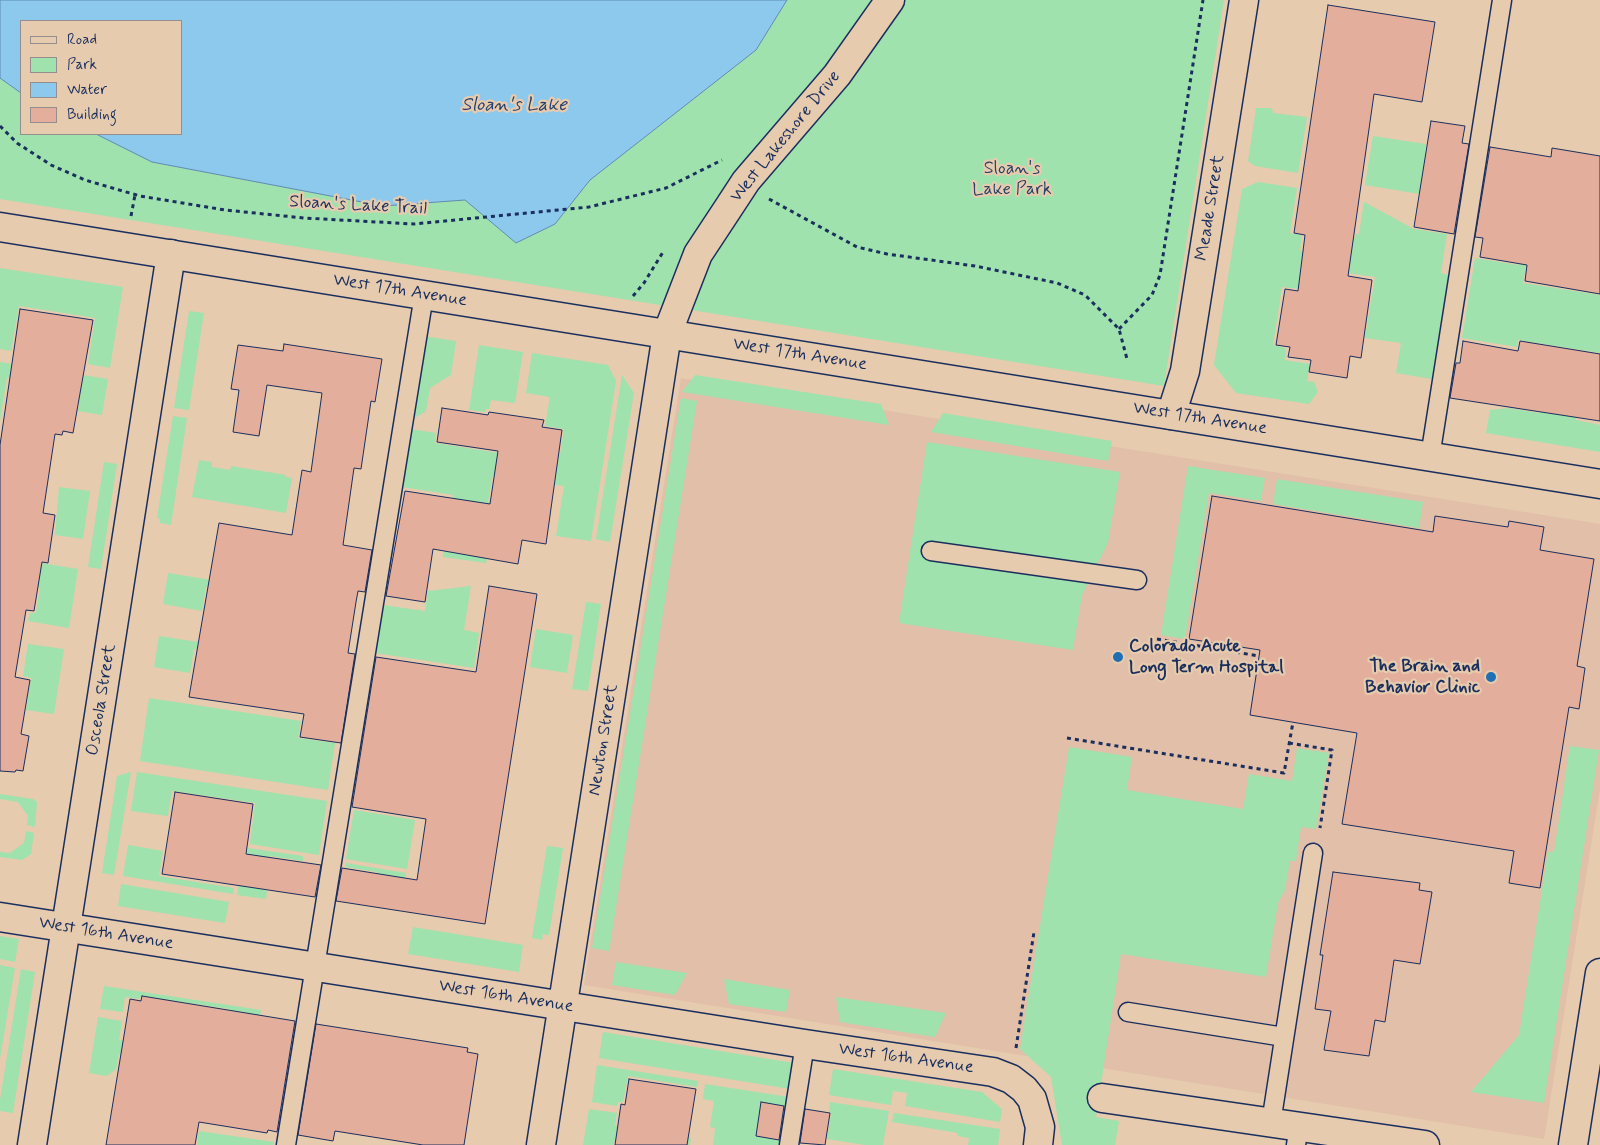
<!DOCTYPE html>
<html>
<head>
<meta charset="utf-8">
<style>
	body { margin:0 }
	#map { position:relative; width:1600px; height:1145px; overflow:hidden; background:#e6cbae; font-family:Mynerve,sans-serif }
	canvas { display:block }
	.legend { position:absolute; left:20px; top:20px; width:162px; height:115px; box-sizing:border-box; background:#e6cbae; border:1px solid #958d8e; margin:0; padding:6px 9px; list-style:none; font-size:15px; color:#1b2f5e }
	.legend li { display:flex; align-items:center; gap:10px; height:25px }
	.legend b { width:25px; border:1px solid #958d8e }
</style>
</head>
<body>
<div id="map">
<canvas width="1600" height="1145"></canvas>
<ul class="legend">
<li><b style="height:6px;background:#e6cbae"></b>Road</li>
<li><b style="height:14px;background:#9fe2ad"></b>Park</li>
<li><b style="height:14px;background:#8dc8ed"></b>Water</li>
<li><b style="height:14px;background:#e3ae9c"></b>Building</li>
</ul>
</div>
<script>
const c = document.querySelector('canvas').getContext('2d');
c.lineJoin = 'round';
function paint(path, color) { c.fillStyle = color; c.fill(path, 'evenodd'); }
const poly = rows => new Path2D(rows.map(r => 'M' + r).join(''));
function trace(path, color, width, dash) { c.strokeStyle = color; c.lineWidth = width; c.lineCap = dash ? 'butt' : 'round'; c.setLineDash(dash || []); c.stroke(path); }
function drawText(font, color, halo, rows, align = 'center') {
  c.font = font + ' Mynerve,sans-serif'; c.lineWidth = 4.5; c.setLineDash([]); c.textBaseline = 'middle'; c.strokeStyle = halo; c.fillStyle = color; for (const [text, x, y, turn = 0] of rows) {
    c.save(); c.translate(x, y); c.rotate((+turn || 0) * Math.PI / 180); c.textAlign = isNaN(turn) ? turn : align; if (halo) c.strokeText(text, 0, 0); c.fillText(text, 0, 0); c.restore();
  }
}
paint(poly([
	[681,378,1600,524,1600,789,1544,1139,584,985]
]), '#e1bfa8');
paint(poly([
	[787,0,1224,0,1164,386,0,199,0,78,21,93,21,134,96,134,152,162,383,206,465,200,516,243,555,224,589,180,756,50],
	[1256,108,1271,108,1274,113,1307,117,1298,173,1255,166,1248,161],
	[1373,136,1426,144,1425,153,1463,159,1456,200,1365,185],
	[1258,182,1297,188,1290,233,1302,235,1300,251,1329,256,1300,289,1282,287,1273,345,1286,348,1285,360,1310,364,1307,381,1314,382,1318,392,1309,404,1236,393,1214,365,1242,189],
	[1364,202,1414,229,1447,234,1441,273,1448,275,1432,379,1396,373,1401,343,1365,338,1375,277,1340,272,1345,235,1355,237,1356,234,1359,234],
	[1475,258,1518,265,1519,258,1527,259,1523,283,1600,295,1600,353,1518,340,1517,347,1462,338],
	[0,268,123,287,110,368,88,364,95,318,19,306,11,351,0,349],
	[189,311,204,313,189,410,174,408],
	[423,336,456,341,451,375,430,388,426,411,410,421],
	[479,345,523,352,515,403,491,400,489,409,486,409,485,412,469,410],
	[532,353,608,365,616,381,591,541,556,536,564,486,493,475,488,502,495,504,486,563,443,557,453,495,402,487,411,429,436,433,435,443,538,459,540,451,560,454,564,429,545,426,550,397,526,393],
	[0,362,108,379,102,415,78,411,79,404,69,387,7,377,0,421],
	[622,375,634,393,610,542,596,539],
	[695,375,881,404,889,425,682,392],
	[681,398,697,401,609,951,592,948],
	[1541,405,1577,411,1576,420,1600,425,1600,452,1486,433,1490,410,1508,408,1539,413],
	[943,413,1112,441,1108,461,931,432],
	[173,416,187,418,171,525,160,523,160,519,157,518],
	[927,442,1120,472,1108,543,1082,595,1073,650,899,623],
	[199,460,212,462,212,467,230,470,231,466,286,475,286,477,292,478,286,513,192,497],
	[104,462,117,464,101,569,88,567],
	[1188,466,1265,478,1261,501,1209,493,1185,639,1161,635],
	[1277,479,1423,502,1419,528,1273,504],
	[59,487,90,491,83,539,55,535],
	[22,560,78,569,69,628,28,621,30,613,36,613,40,588,36,587],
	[168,573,280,591,279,599,206,587,202,611,163,604],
	[471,586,464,630,479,633,474,668,375,653,383,605,425,611,428,591],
	[586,602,601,604,588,691,572,689],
	[536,629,573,635,567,673,530,667],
	[159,636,276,654,275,661,194,649,190,673,154,667],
	[28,644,64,649,54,714,26,710,31,678,23,676],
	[149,698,301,721,298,738,335,743,328,790,140,761],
	[1570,746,1599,750,1544,1103,1471,1092,1519,1035,1548,852,1554,852],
	[1069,747,1132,757,1127,790,1243,809,1249,774,1292,781,1297,748,1329,753,1316,829,1301,827,1296,861,1290,861,1285,890,1278,903,1266,977,1121,954,1096,1117,1119,1121,1115,1145,1062,1145,1051,1077,1020,1049],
	[131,772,114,875,102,873,117,776],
	[137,772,327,801,319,855,250,844,255,803,172,791,168,816,131,811],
	[0,794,33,799,37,802,35,827,27,825,28,816,18,802,0,799],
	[354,810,415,820,407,869,346,859],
	[26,831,34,833,31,854,22,860,0,857,0,852,10,853,24,843],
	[128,845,163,851,159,876,234,888,233,894,123,876],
	[547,846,563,848,549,935,543,934,542,940,532,938],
	[248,848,303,856,303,861,270,856,265,891,267,891,266,899,237,895,242,865,246,861],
	[346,863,406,873,401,903,373,899,377,872,345,867],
	[121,884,229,902,225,923,118,906],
	[413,927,523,945,519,972,408,954],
	[0,936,19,939,15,962,0,959],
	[616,962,687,973,675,995,612,985],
	[0,965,15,968,0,1059],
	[21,969,35,972,13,1113,0,1111,0,1100],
	[724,979,790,990,786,1012,729,1004],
	[104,986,261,1010,254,1054,223,1049,229,1009,141,996,140,999,125,997,123,1012,100,1009],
	[836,997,946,1013,935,1037,840,1022],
	[98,1017,122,1021,119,1040,223,1056,283,1080,119,1054,116,1069,107,1076,89,1073],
	[603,1032,794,1063,790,1089,599,1058],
	[597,1065,698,1081,697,1087,628,1076,623,1102,618,1102,617,1106,592,1102],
	[833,1069,982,1092,1002,1109,1000,1122,905,1106,907,1093,893,1091,891,1105,829,1095],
	[705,1084,789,1097,781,1145,713,1145,715,1128,710,1127,714,1101,703,1099],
	[830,1102,889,1111,883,1145,865,1145,827,1139,831,1113,829,1112],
	[589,1109,617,1113,615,1126,691,1138,690,1145,614,1142,613,1145,583,1145],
	[894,1113,1000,1129,998,1145,968,1145,969,1138,957,1136,958,1133,892,1122],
	[199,1131,274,1142,273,1145,197,1145]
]), '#9fe2ad');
const water = poly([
	[0,0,787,0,756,50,590,180,555,224,516,243,465,200,383,206,152,162,96,134,181,134,181,21,21,21,21,93,0,78,0,0]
]);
paint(water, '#8dc8ed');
trace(water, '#5f8bb4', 1);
const building = poly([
	[1328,5,1435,22,1422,102,1374,94,1348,276,1372,280,1361,358,1350,356,1347,378,1309,372,1311,360,1288,357,1290,347,1276,345,1285,289,1298,291,1305,235,1294,233,1328,5],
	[1431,121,1465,126,1462,143,1469,144,1454,234,1414,227,1431,121],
	[1490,147,1551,157,1552,148,1600,156,1600,294,1525,281,1527,265,1480,257,1483,238,1475,237,1490,147],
	[20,309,93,320,73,433,63,431,62,435,55,434,43,513,55,515,48,563,42,562,34,611,26,610,15,677,30,680,21,734,29,736,23,771,16,770,15,772,0,771,0,445,20,309],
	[1463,341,1518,351,1520,341,1600,354,1600,421,1450,398,1456,363,1460,363,1463,341],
	[284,344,382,359,375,402,371,401,361,469,354,468,343,545,372,550,365,592,358,591,356,602,348,653,355,654,341,743,300,737,304,714,189,697,219,523,292,535,302,470,311,472,322,393,267,385,259,436,233,432,239,390,231,389,238,345,283,351,284,344],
	[442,408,488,415,489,412,544,420,542,427,562,430,546,544,522,540,518,564,433,549,425,602,386,596,405,491,490,504,498,451,437,442,442,408],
	[1212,496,1433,532,1435,516,1508,527,1509,521,1544,527,1540,550,1594,559,1577,666,1585,668,1579,709,1569,707,1540,888,1509,883,1514,851,1342,824,1357,733,1250,715,1260,650,1189,639,1212,496],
	[489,586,537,594,485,924,336,901,342,868,417,880,426,819,352,807,376,657,476,672,489,586],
	[175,792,253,804,246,854,321,865,315,897,162,874,175,792],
	[1333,872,1420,883,1419,890,1432,892,1420,964,1394,960,1385,1022,1375,1020,1369,1056,1324,1050,1331,1011,1315,1009,1323,955,1320,955,1333,872],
	[142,996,295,1021,277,1132,268,1130,267,1133,199,1122,195,1145,106,1145,130,999,141,1001,142,996],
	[316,1024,468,1048,467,1052,478,1054,464,1145,423,1145,335,1131,333,1141,298,1135,316,1024],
	[629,1079,696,1089,687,1145,615,1145,621,1104,625,1105,629,1079],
	[761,1102,784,1106,779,1140,756,1136,761,1102],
	[805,1109,830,1113,825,1145,800,1143,805,1109]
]);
paint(building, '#e3ae9c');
trace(building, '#1b2f5e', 1);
const lane = poly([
	[1430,457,1502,0],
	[931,551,1137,580],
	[1128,1012,1284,1037],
	[1271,1123,1313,853],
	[286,1145,424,295],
	[789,1145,805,1044],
	[1296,1145,1299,1126]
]);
const street = poly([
	[1171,415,1185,371,1244,0],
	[0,917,805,1044,993,1072,1011,1079,1024,1089,1032,1099,1040,1127,1038,1145],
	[1102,1098,1425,1145],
	[32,1145,171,254],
	[541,1145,667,334,698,254,729,207,746,181,837,75,890,0],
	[1573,1145,1600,973]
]);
const secondary = poly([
	[0,227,1600,484]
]);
trace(lane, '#1b2f5e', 21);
trace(street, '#1b2f5e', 31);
trace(secondary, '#1b2f5e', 31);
trace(poly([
	[0,126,17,143,51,165,85,180,140,196,225,210,304,218,414,224,589,207,666,188,722,160],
	[769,199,857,247,887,254,975,266,1057,283,1085,295,1119,329,1127,359],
	[131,216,135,195],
	[633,296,644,283,663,252],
	[1119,329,1152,295,1160,275,1203,0],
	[1157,639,1259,656],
	[1067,738,1284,773,1293,722],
	[1289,743,1332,750,1320,828],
	[1016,1048,1034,932]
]), '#1b2f5e', 3, [4, 4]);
trace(lane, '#e6cbae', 18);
trace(street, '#e6cbae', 28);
trace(secondary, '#e6cbae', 28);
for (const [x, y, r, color] of [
	[1118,657,6,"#1f6fb2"],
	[1491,677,6,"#1f6fb2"]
]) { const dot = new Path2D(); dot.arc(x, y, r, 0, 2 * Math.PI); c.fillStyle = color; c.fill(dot); trace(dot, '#e6cbae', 2); }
drawText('18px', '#1b2f5e', '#e6cbae', [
	["West Lakeshore Drive",786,137,-51],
	["Sloan's Lake Trail",358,206,3],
	["Meade Street",1211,208,-81],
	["West 17th Avenue",400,291,9],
	["West 17th Avenue",800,355,9],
	["West 17th Avenue",1200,419,9],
	["Osceola Street",102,700,-81],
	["Newton Street",604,740,-81],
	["West 16th Avenue",106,934,9],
	["West 16th Avenue",506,997,9],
	["West 16th Avenue",906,1059,8]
]);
drawText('18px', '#284166', '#e6cbae', [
	["Sloan's",1012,169],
	["Lake Park",1012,190]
]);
drawText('bold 18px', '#1b2f5e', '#e6cbae', [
	["Colorado Acute",1129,647],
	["Long Term Hospital",1129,668],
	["The Brain and",1480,667,"right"],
	["Behavior Clinic",1480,688,"right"]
], 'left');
drawText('italic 19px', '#263e6c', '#e6cbae', [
	["Sloan's Lake",514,106]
]);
</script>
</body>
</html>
